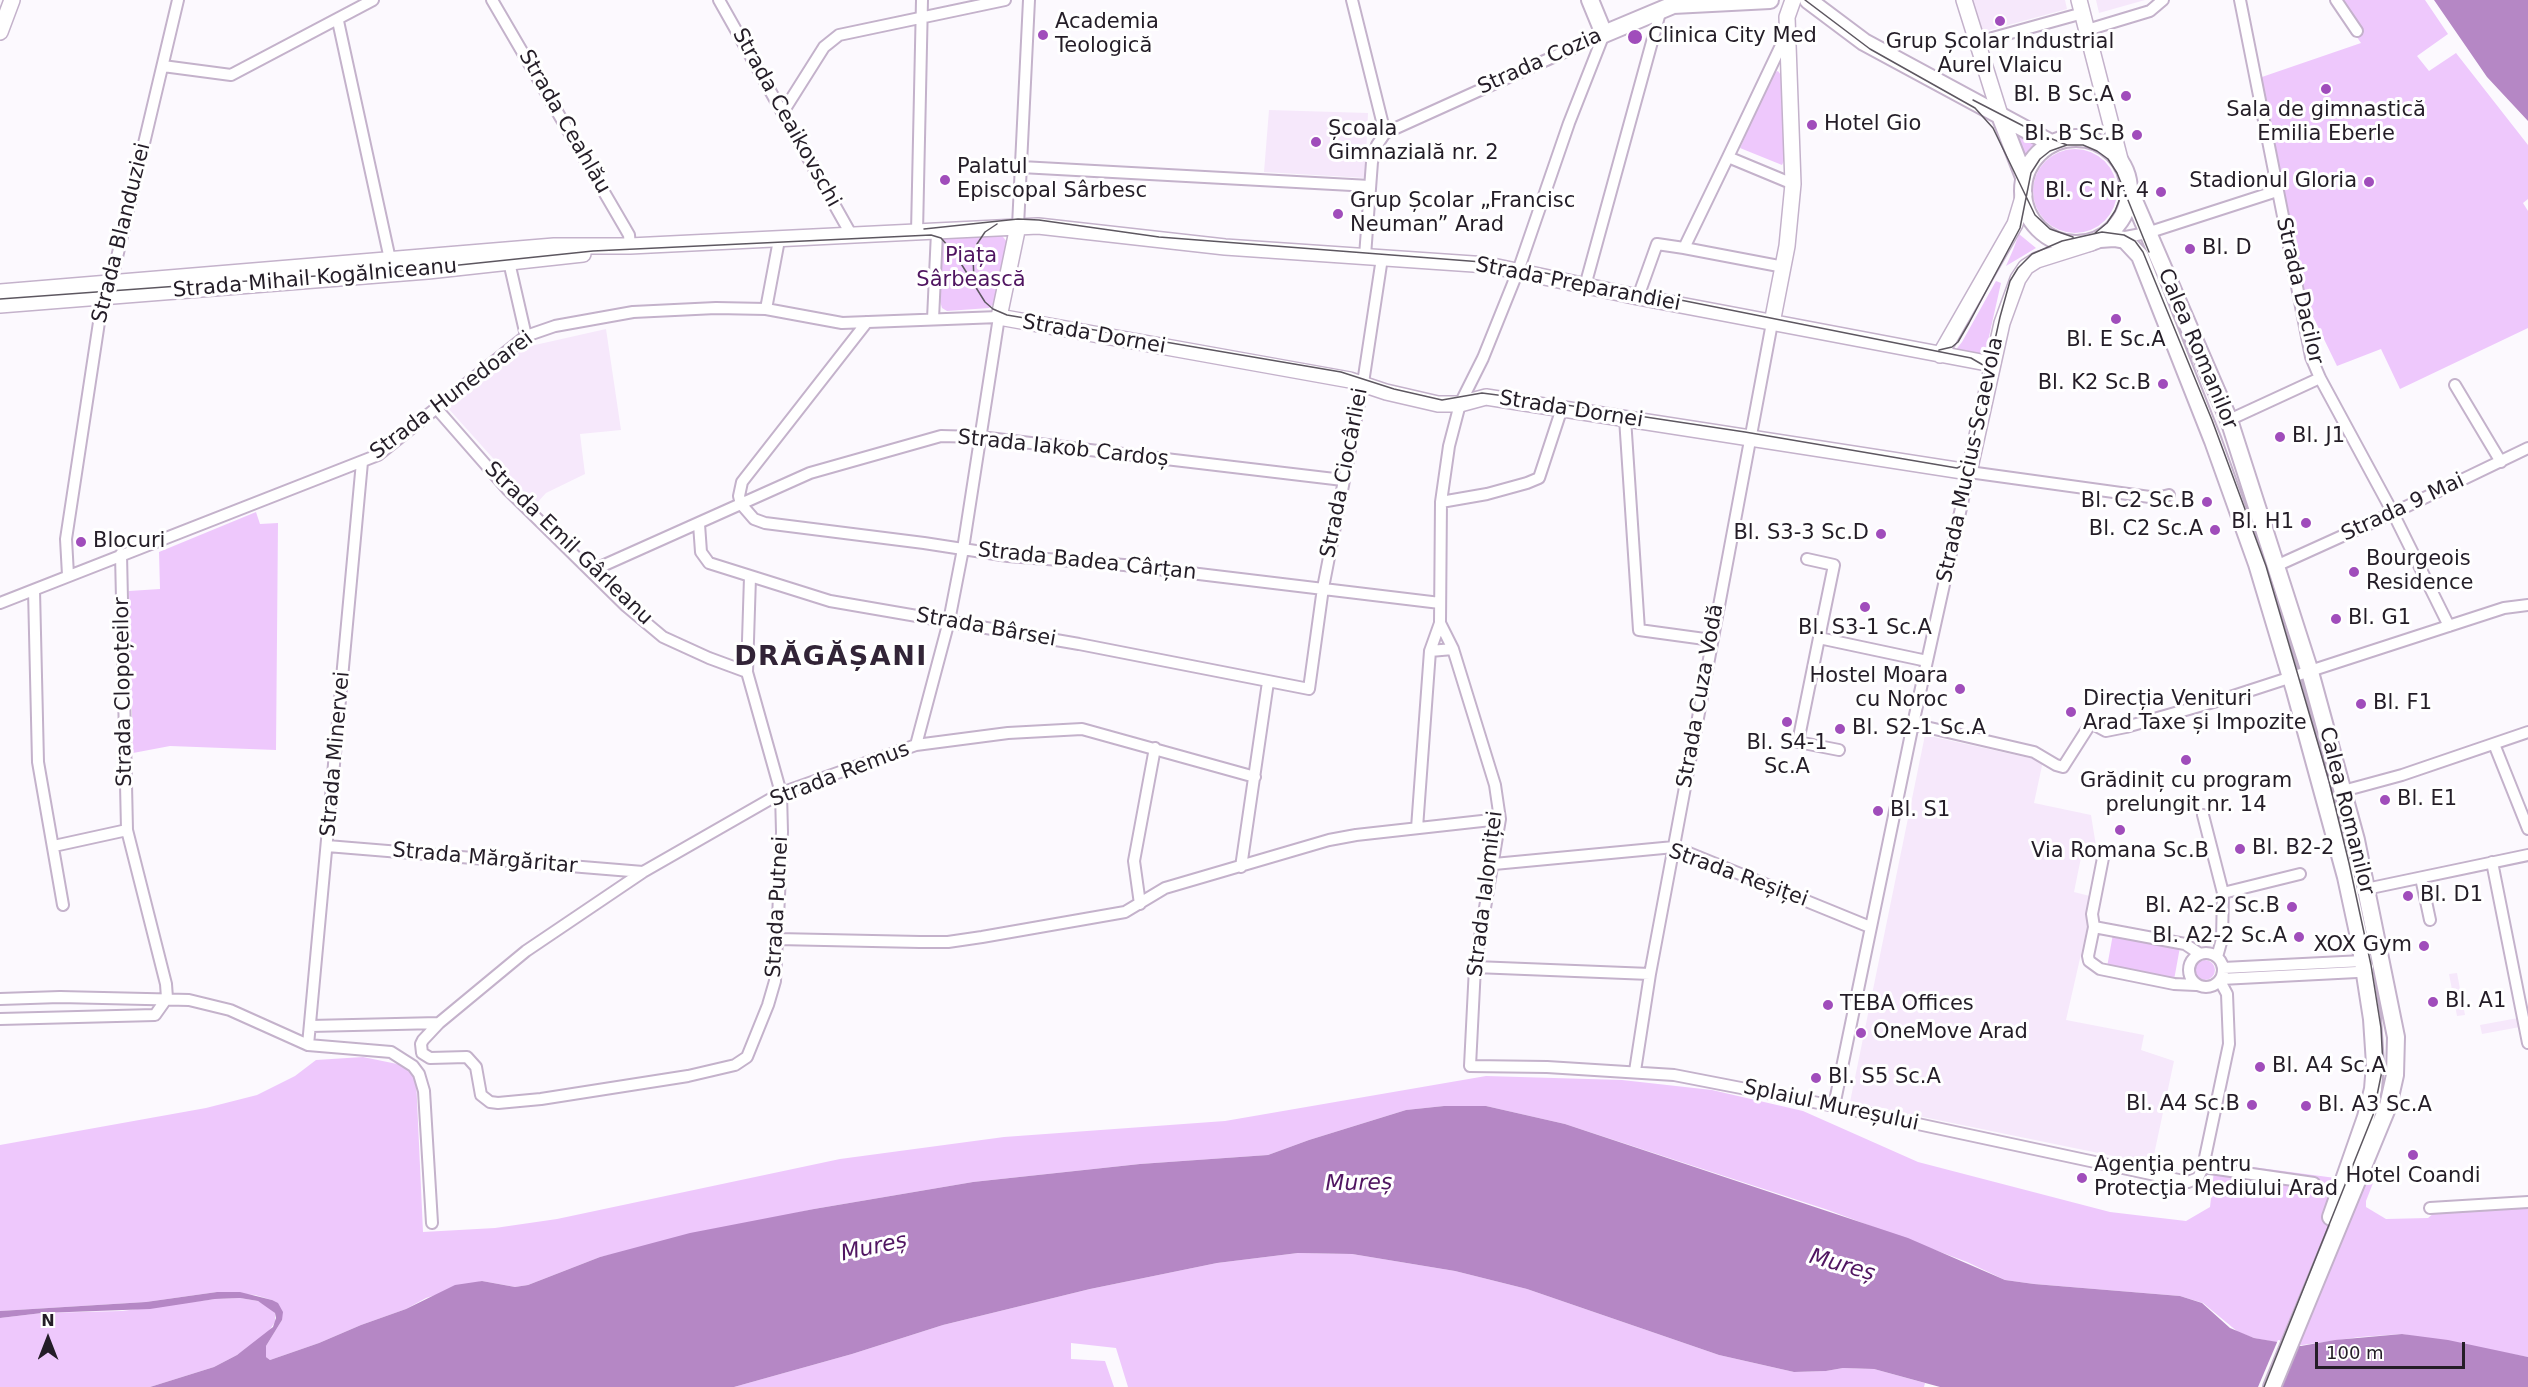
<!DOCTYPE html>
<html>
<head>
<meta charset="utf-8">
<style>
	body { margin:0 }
	#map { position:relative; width:2528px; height:1387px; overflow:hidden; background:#fcf9fe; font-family:"DejaVu Sans",sans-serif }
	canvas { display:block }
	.north { position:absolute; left:18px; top:1309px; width:60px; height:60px; -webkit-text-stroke:4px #fff; paint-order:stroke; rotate:0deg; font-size:16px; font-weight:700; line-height:24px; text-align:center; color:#241d27 }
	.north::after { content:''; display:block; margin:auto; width:21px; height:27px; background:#241d27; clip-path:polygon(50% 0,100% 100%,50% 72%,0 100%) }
	.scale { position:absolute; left:2315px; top:1342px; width:150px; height:27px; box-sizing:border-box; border:3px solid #241d27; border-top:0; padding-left:8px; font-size:18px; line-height:21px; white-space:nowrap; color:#241d27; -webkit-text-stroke:4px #fff; paint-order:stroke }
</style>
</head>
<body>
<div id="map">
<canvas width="2528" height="1387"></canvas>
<div class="north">N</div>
<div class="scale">100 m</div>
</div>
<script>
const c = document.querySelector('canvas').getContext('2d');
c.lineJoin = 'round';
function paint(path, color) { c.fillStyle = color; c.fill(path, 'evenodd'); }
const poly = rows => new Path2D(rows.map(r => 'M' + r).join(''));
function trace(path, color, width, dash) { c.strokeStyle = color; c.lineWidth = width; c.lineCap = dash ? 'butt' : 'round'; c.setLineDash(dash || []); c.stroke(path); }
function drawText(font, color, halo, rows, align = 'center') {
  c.font = font + ' "DejaVu Sans",sans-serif'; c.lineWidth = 6; c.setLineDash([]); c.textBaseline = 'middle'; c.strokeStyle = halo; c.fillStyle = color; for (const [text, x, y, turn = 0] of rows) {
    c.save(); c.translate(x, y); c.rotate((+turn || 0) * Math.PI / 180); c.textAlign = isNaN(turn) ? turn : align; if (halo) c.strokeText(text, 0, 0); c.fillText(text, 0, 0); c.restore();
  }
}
paint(poly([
	[1970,0,2065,0,2067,9,1979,33],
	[2096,0,2145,0,2099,13],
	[1269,110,1368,113,1365,178,1264,172],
	[606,329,621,430,580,434,585,474,546,493,535,505,447,407,526,347],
	[1925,735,2043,761,2034,803,2091,815,2096,846,2084,843,2074,892,2094,897,2066,1020,2144,1035,2141,1050,2174,1061,2152,1164,1850,1102],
	[2457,973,2465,1015,2457,1016,2449,974],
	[2518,1018,2520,1027,2482,1034,2480,1025]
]), '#f6e8fb');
paint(poly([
	[2331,0,2425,0,2448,34,2417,56,2429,71,2456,53,2528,145,2528,199,2523,203,2528,211,2528,328,2400,389,2381,349,2337,366,2306,302,2259,78,2361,43],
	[1778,71,1781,75,1784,161,1782,165,1740,148,1773,73],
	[2014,127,2038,145,2025,156],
	'2033 191a42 42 0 1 1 84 0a42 42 0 1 1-84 0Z',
	[1000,233,1007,242,996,302,989,308,947,311,942,308,940,301,940,247,944,238],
	[2019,234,2036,248,2006,266,2013,250],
	[1996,281,2001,283,1986,350,1979,357,1954,352,1962,342],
	[256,512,260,524,278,523,276,750,170,746,133,753,129,591,160,589,159,552],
	[2113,934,2180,947,2174,980,2107,967],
	'2195 970a10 10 0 1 1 20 0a10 10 0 1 1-20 0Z',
	[363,1057,402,1065,416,1078,423,1232,495,1228,557,1219,840,1159,1004,1137,1225,1121,1486,1076,1622,1080,1712,1090,1803,1111,1918,1162,2110,1212,2186,1221,2210,1207,2215,1162,2373,1183,2366,1201,2366,1207,2386,1219,2428,1218,2434,1213,2528,1207,2528,1357,2402,1334,2360,1337,2295,1346,2254,1338,2238,1332,2203,1303,2180,1296,2034,1284,2005,1280,1967,1262,1828,1210,1565,1124,1486,1106,1444,1106,1406,1110,1309,1140,1268,1155,1140,1164,973,1182,814,1209,600,1257,528,1285,515,1287,482,1281,426,1298,406,1309,361,1325,319,1343,270,1360,266,1357,266,1346,282,1320,272,1300,255,1295,217,1292,146,1302,0,1311,0,1145,206,1108,257,1095,295,1076,316,1060],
	[1298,1253,1352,1254,1455,1271,1527,1289,1719,1355,1794,1372,1826,1371,1843,1368,1874,1369,1925,1383,1924,1387,1128,1387,1116,1348,1071,1343,1071,1359,1105,1361,1114,1387,734,1387,852,1354,943,1325,1090,1289,1217,1263],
	[240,1298,258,1301,270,1308,275,1313,275,1322,267,1334,237,1355,214,1367,150,1387,0,1387,0,1318,42,1313,122,1311,215,1299]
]), '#eec8fc');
paint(poly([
	[2434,0,2528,0,2528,121,2487,77],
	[1444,1106,1486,1106,1565,1124,1908,1238,2005,1280,2034,1284,2180,1296,2202,1303,2230,1328,2254,1338,2301,1346,2335,1340,2402,1334,2448,1340,2528,1357,2528,1387,1940,1387,1874,1369,1843,1368,1826,1371,1794,1372,1719,1355,1527,1289,1455,1271,1352,1254,1298,1253,1217,1263,1090,1289,943,1325,852,1354,734,1387,150,1387,214,1367,237,1355,273,1327,276,1318,275,1313,258,1301,240,1298,215,1299,150,1309,42,1313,0,1318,0,1311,146,1302,217,1292,240,1292,272,1300,278,1303,283,1312,282,1320,266,1346,266,1357,270,1360,319,1343,361,1325,406,1309,455,1285,482,1281,515,1287,528,1285,600,1257,690,1233,814,1209,973,1182,1140,1164,1268,1155,1309,1140,1406,1110]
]), '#b587c5');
paint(poly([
	[2278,1340,2293,1343,2274,1387,2258,1387]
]), '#fcf9fe');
const street = poly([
	[492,0,625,228,629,235,630,246],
	[719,0,852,236],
	[1352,0,1385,133],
	[2240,0,2311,357,2320,378,2393,513,2449,626],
	[2336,0,2357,31],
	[338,21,391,264],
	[2087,30,2150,11,2163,0],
	[1786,35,1728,157,1793,184],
	[1978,42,2083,13],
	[163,66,231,75,373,0],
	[783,112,824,47,839,35,1005,0],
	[1728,157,1684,248,1784,267],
	[1021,167,1370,186],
	[1018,226,1029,0],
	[917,232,922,0],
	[2120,238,2147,233,2277,191],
	[1365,256,1372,162,1377,145,1385,133,1604,34],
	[509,262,526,336],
	[1585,286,1661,9],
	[1638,297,1657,244,1684,248],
	[766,309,779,240],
	[933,319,937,232],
	[867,322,742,482,739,496,741,504,754,519,765,523,924,543,1008,556,1124,565,1440,603],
	[2455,385,2501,462],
	[437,409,507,489,626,606,663,637,709,658,747,672],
	[1625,418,1639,630,1712,640],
	[2229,420,2320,378],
	[1441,502,1487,494,1527,483,1539,478,1562,408],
	[699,524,701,552,709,563,830,601,1079,644,1309,689,1323,588,1363,383,1382,258],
	[1807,559,1834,565,1819,638],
	[2276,566,2393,513,2528,448],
	[591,571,810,473,941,436,980,437,1343,480],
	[68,575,66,539,103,296,113,274,178,0],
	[34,590,38,762,63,905],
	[0,603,378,455,526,336,555,326,633,312,716,308,766,309,842,323,999,317,963,549,949,621,916,745],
	[1440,623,1453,649,1495,785,1500,819,1475,967,1470,1066,1547,1067,1674,1075,1834,1106,2188,1182,2198,1178,2203,1167,2229,1044,2227,994,2220,981],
	[1430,651,1453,649],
	[1913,724,2034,752,2056,765,2063,767,2091,723,2106,731,2126,727,2224,699,2504,608,2528,605],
	[2494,744,2528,829],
	[1839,750,1798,742,1819,638,1927,661],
	[2343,791,2402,775,2528,732],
	[2203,815,2223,893,2222,939,2217,957],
	[1417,828,1430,651,1440,623,1441,502,1449,446,1460,404,1483,358,1518,271,1569,123,1604,34],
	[54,846,127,830],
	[327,846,643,872],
	[2103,858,2092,914,2094,927,2088,956,2089,961,2100,969,2174,984,2196,985],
	[2492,862,2528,1043],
	[1494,864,1674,847,1870,927],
	[1241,867,1268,682],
	[2421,878,2430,920],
	[2366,889,2528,855],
	[2223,893,2300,874],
	[1140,904,1134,861,1155,748],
	[2094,927,2185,944,2200,954],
	[777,939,920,942,948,942,982,937,1125,912,1165,888,1329,840,1356,835,1500,819],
	'2189 970a17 17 0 1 1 34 0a17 17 0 1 1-34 0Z',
	[1475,967,1650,974],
	[2223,968,2363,961,2366,963],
	[2221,979,2357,972,2364,972,2368,967],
	[0,999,60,997,189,1000,230,1010,308,1045,391,1052,413,1066,419,1074,424,1091,432,1223],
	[0,1019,155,1015,167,998,166,984,127,830,121,554],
	[439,1023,526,951,643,872,781,793,916,745,1008,733,1082,729,1255,777],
	[310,1026,439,1023,423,1040,421,1044,422,1053,430,1058,467,1057,476,1067,481,1095,490,1102,498,1103,541,1099,688,1076,735,1065,747,1057,768,1005,775,981,782,832,781,793,747,672,750,577],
	[308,1045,362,462],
	[1635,1071,1650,974,1772,323],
	[1834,1106,1913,724,1969,472,2157,498,2169,495],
	[2203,1167,2314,1183],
	[2430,1208,2528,1202]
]);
const secondary = poly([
	[1964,0,2001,118],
	[2079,0,2122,167],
	[0,32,12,0],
	[1018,226,999,317,1350,380,1386,392,1438,404,1460,404,1486,397,1969,472,2002,323,2018,279,2026,267,2037,260,2091,243],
	[0,292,554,246,630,246,1038,226,1225,247,1488,265,1638,297,1992,364],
	[0,305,428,271,583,254],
	[1772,323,1787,246,1793,184,1787,17,1793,0],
	[1940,355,2015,224,2024,194]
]);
const primary = poly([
	[1590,0,1604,34,1673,5,1770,0],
	[1808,0,1864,42,2051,143],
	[2001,118,2024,177],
	'2023 191a53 53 0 1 1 106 0a53 53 0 1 1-106 0Z',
	[2129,189,2229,420,2310,672,2356,840,2396,1037,2395,1075,2388,1106,2272,1387],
	[2100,239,2114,238,2125,240,2140,256,2213,441,2257,564,2295,691,2346,877,2360,942,2372,1019,2375,1064,2373,1089,2366,1117,2331,1217]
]);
trace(street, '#c4b2cb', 14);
trace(secondary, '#c4b2cb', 18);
trace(primary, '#c4b2cb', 20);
trace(street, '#fff', 10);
trace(secondary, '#fff', 15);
trace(primary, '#fff', 16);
trace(poly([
	[1805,0,1870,49,1975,108,1993,128,2035,215,2050,229,2073,237],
	[1973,100,2035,132,2067,145],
	[924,229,1018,219,1039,220,1159,237,1495,263,1971,358,1983,365,1986,378],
	[2095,233,2107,223,2115,211,2119,201,2120,185],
	[974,280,973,257,977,244,985,232,997,224],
	[0,299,440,267,593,251,931,235,941,238,955,254,985,302,993,309,1007,315,1341,372,1394,389,1442,400,1482,393,1513,397,1745,432,1957,468,1966,464,1969,458,2000,317,2010,281,2018,268,2032,254,2062,241,2102,232,2124,235,2135,241,2143,252,2212,420,2266,566,2329,781,2349,863,2371,965,2381,1028,2383,1066,2373,1115,2264,1387],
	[1939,350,1952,347,1958,342,1969,323,2020,228,2031,173,2040,159,2050,151,2067,145,2083,145,2097,151,2108,159,2117,173,2149,252]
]), '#5d5760', 1.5);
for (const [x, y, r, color] of [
	[2000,21,6,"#a04dbb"],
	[1043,35,6,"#a04dbb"],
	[1635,37,8,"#a04dbb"],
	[2326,89,6,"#a04dbb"],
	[2126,96,6,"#a04dbb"],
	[1812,125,6,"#a04dbb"],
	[2137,135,6,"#a04dbb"],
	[1316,142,6,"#a04dbb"],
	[945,180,6,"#a04dbb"],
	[2369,182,6,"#a04dbb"],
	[2161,192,6,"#a04dbb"],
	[1338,214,6,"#a04dbb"],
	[2190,249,6,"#a04dbb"],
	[2116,319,6,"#a04dbb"],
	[2163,384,6,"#a04dbb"],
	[2280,437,6,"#a04dbb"],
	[2207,502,6,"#a04dbb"],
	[2306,523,6,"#a04dbb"],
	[2215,530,6,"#a04dbb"],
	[1881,534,6,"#a04dbb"],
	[81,542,6,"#a04dbb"],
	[2354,572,6,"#a04dbb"],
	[1865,607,6,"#a04dbb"],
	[2336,619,6,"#a04dbb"],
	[1960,689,6,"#a04dbb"],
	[2361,704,6,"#a04dbb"],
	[2071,712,6,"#a04dbb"],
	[1787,722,6,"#a04dbb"],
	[1840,729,6,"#a04dbb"],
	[2186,760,6,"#a04dbb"],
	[2385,800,6,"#a04dbb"],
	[1878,811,6,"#a04dbb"],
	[2120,830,6,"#a04dbb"],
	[2240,849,6,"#a04dbb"],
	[2408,896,6,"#a04dbb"],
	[2292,907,6,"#a04dbb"],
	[2299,937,6,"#a04dbb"],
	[2424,946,6,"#a04dbb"],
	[2433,1002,6,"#a04dbb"],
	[1828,1005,6,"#a04dbb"],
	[1861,1033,6,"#a04dbb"],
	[2260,1067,6,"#a04dbb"],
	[1816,1078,6,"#a04dbb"],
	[2252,1105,6,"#a04dbb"],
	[2306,1106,6,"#a04dbb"],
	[2413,1155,6,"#a04dbb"],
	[2082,1178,6,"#a04dbb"]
]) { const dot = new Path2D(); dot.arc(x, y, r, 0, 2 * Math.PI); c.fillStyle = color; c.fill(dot); trace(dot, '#fff', 2); }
drawText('21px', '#241d27', '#fff', [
	["Academia",1055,23],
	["Teologică",1055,47],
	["Clinica City Med",1648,37],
	["Grup Școlar Industrial",2000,43,"center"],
	["Aurel Vlaicu",2000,67,"center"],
	["Bl. B Sc.A",2114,96,"right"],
	["Sala de gimnastică",2326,111,"center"],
	["Emilia Eberle",2326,135,"center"],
	["Hotel Gio",1824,125],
	["Școala",1328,130],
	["Gimnazială nr. 2",1328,154],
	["Bl. B Sc.B",2125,135,"right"],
	["Palatul",957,168],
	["Episcopal Sârbesc",957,192],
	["Stadionul Gloria",2357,182,"right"],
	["Bl. C Nr. 4",2149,192,"right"],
	["Grup Școlar „Francisc",1350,202],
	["Neuman” Arad",1350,226],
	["Bl. D",2202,249],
	["Bl. E Sc.A",2116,341,"center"],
	["Bl. K2 Sc.B",2151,384,"right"],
	["Bl. J1",2292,437],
	["Bl. C2 Sc.B",2195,502,"right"],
	["Bl. H1",2294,523,"right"],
	["Bl. C2 Sc.A",2203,530,"right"],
	["Bl. S3-3 Sc.D",1869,534,"right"],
	["Blocuri",93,542],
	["Bourgeois",2366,560],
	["Residence",2366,584],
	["Bl. G1",2348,619],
	["Bl. S3-1 Sc.A",1865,629,"center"],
	["Hostel Moara",1948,677,"right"],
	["cu Noroc",1948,701,"right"],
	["Direcția Venituri",2083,700],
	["Arad Taxe și Impozite",2083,724],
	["Bl. F1",2373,704],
	["Bl. S2-1 Sc.A",1852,729],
	["Bl. S4-1",1787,744,"center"],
	["Sc.A",1787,768,"center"],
	["Grădiniț cu program",2186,782,"center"],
	["prelungit nr. 14",2186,806,"center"],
	["Bl. E1",2397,800],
	["Bl. S1",1890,811],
	["Bl. B2-2",2252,849],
	["Via Romana Sc.B",2120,852,"center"],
	["Bl. D1",2420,896],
	["Bl. A2-2 Sc.B",2280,907,"right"],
	["Bl. A2-2 Sc.A",2287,937,"right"],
	["XOX Gym",2412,946,"right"],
	["Bl. A1",2445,1002],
	["TEBA Offices",1840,1005],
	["OneMove Arad",1873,1033],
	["Bl. A4 Sc.A",2272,1067],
	["Bl. S5 Sc.A",1828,1078],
	["Bl. A4 Sc.B",2240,1105,"right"],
	["Bl. A3 Sc.A",2318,1106],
	["Agenţia pentru",2094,1166],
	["Protecţia Mediului Arad",2094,1190],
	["Hotel Coandi",2413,1177,"center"]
], 'left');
drawText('21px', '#241d27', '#fff', [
	["Strada Cozia",1540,62,-24],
	["Strada Ceaikovschi",786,118,61],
	["Strada Ceahlău",564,122,60],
	["Strada Blanduziei",122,233,-76],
	["Strada Mihail Kogălniceanu",315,279,-5],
	["Strada Preparandiei",1578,285,11],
	["Strada Dacilor",2299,291,77],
	["Strada Dornei",1094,335,10],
	["Calea Romanilor",2197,349,67],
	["Strada Hunedoarei",452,396,-37],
	["Strada Dornei",1571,410,9],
	["Strada Iakob Cardoș",1063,449,6],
	["Strada Mucius Scaevola",1971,460,-78],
	["Strada Ciocârliei",1345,473,-79],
	["Strada 9 Mai",2403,508,-25],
	["Strada Emil Gârleanu",568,544,44],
	["Strada Badea Cârțan",1087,562,6],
	["Strada Bârsei",986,628,10],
	["Strada Clopoțeilor",124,692,-91],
	["Strada Cuza Vodă",1701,696,-80],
	["Strada Minervei",336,754,-85],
	["Strada Remus",840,775,-21],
	["Calea Romanilor",2346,811,76],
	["Strada Mărgăritar",485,859,5],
	["Strada Reșiței",1738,876,20],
	["Strada Ialomiței",1486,894,-83],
	["Strada Putnei",778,907,-87],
	["Splaiul Mureșului",1831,1106,12]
]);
drawText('21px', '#4f1460', '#fff', [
	["Piața",971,257],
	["Sârbească",971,281]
]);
drawText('italic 22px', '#501561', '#fff', [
	["Mureș",1359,1184,-1],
	["Mureș",874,1248,-12],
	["Mureș",1842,1266,16]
]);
c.letterSpacing = '1.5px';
drawText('bold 27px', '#322437', '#fff', [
	["DRĂGĂȘANI",831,658]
]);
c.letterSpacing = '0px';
</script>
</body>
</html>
